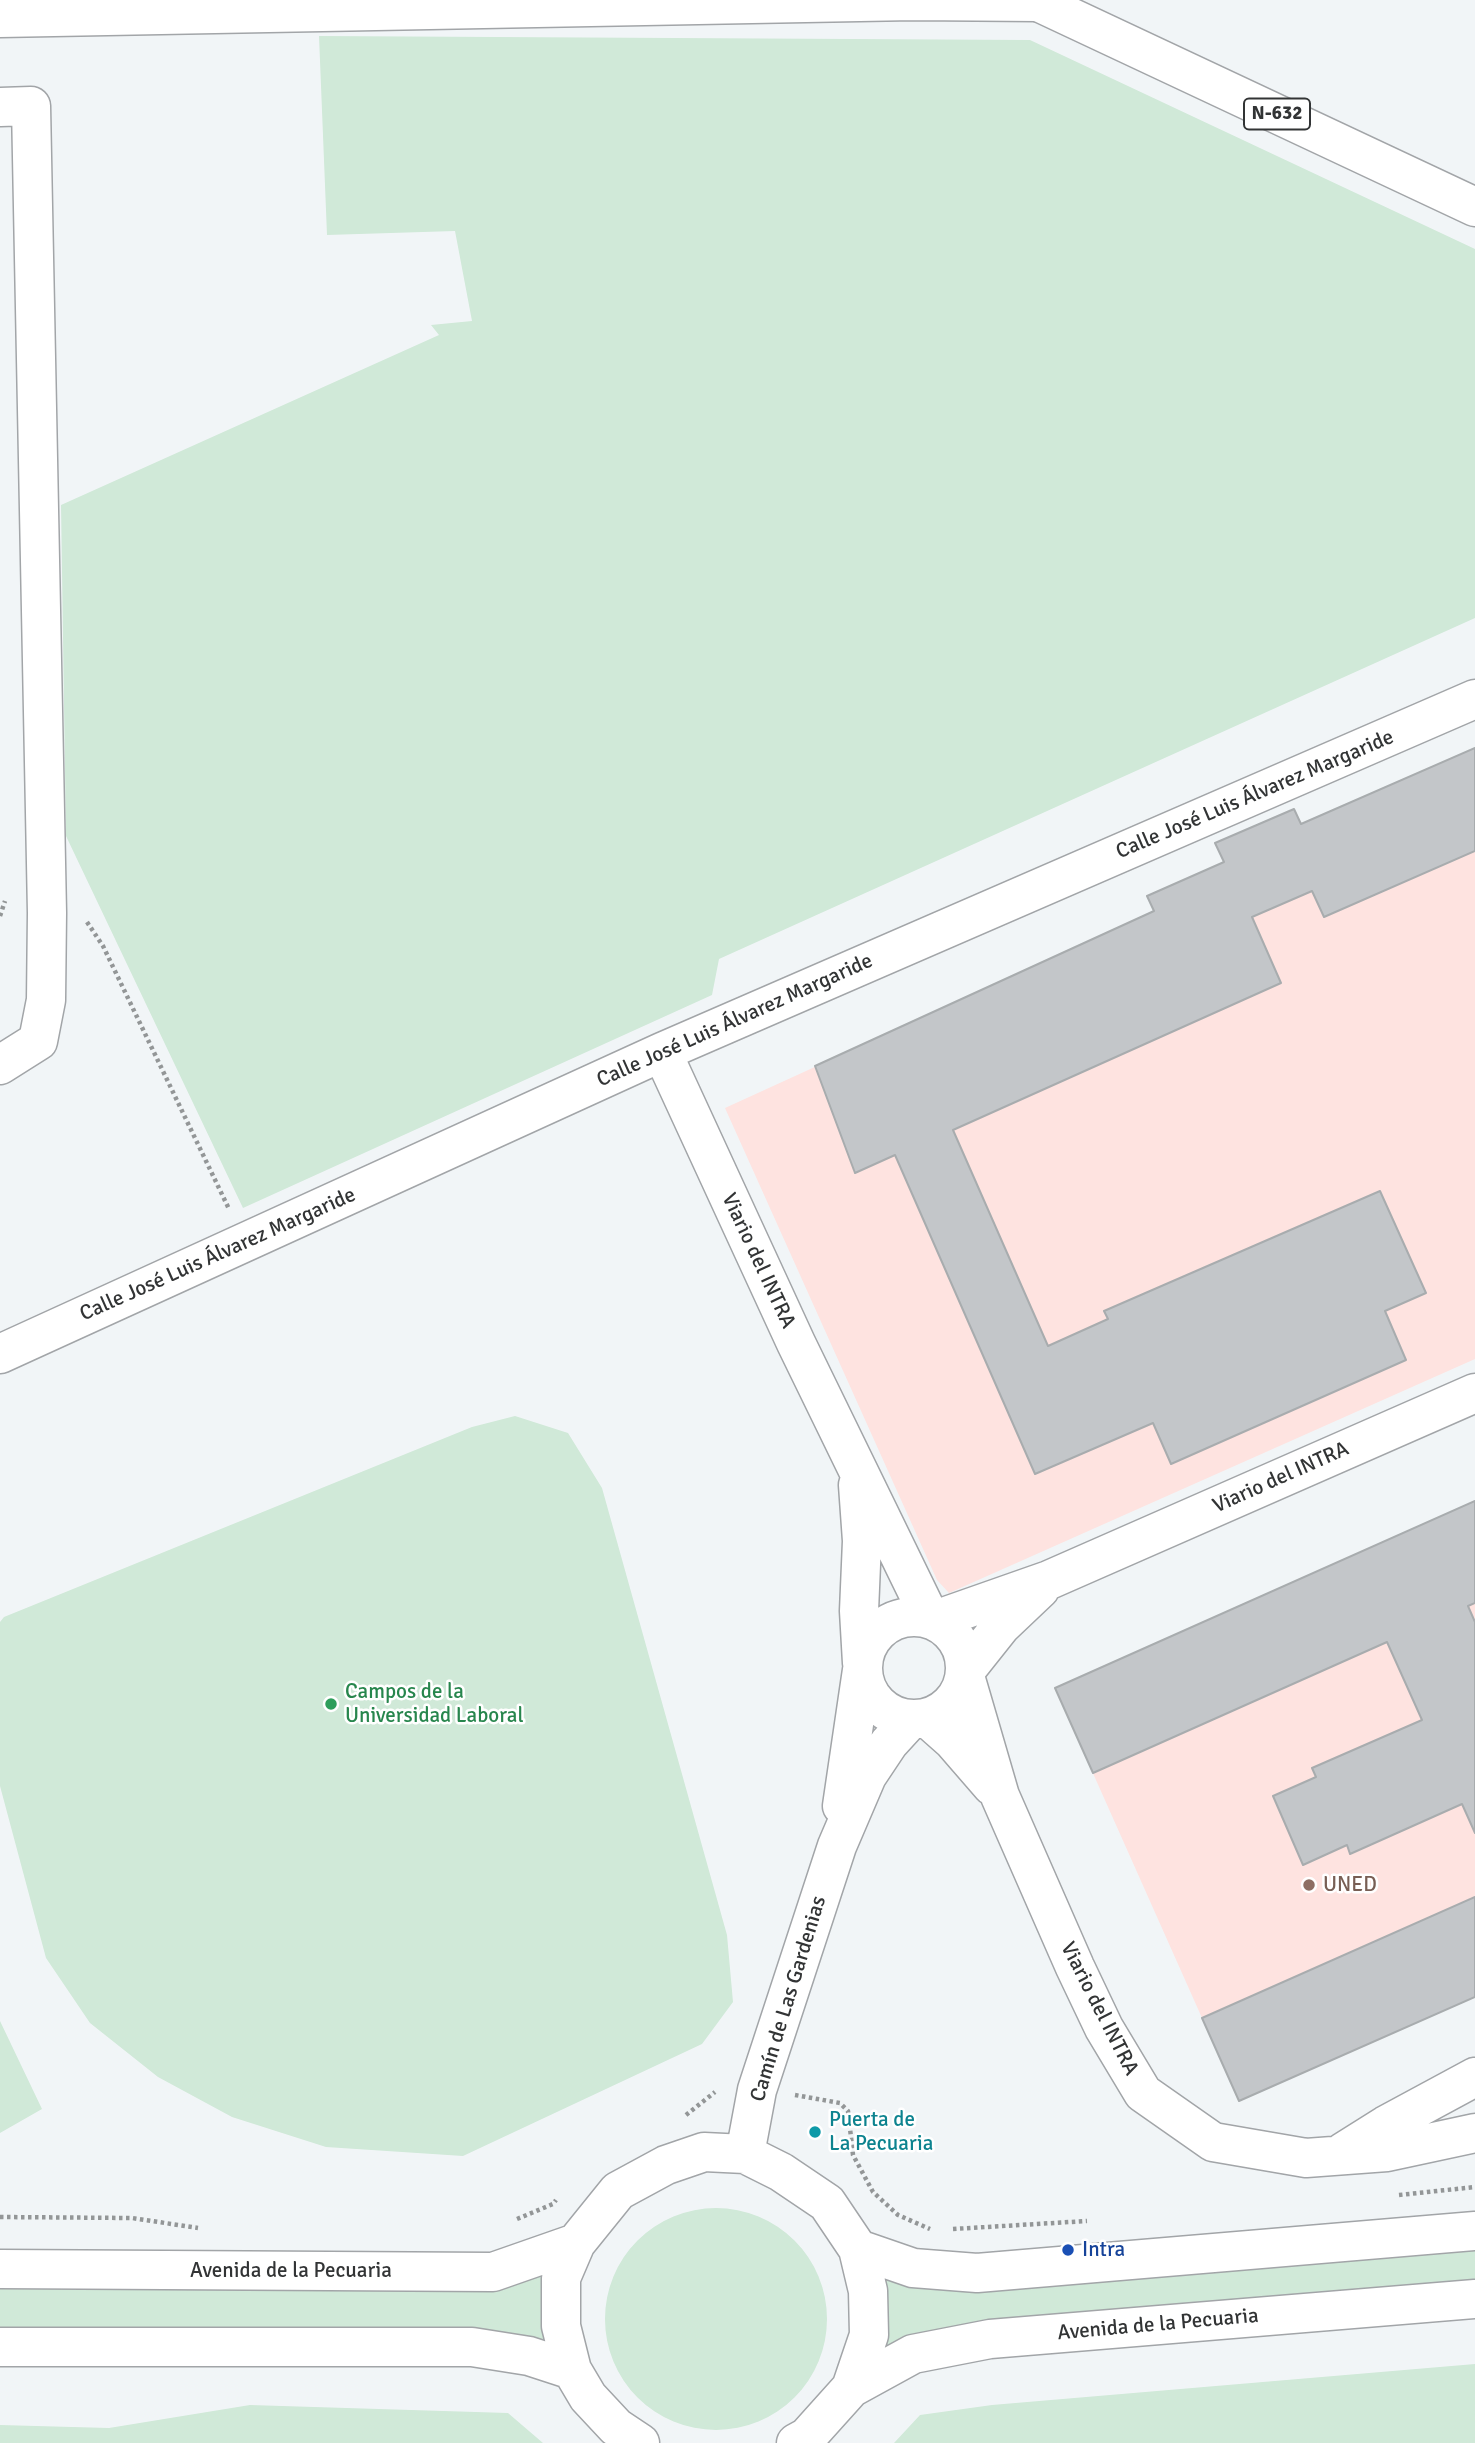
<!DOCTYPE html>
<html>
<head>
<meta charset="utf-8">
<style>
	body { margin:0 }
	canvas { display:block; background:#f1f5f7 }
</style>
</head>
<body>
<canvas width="1475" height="2443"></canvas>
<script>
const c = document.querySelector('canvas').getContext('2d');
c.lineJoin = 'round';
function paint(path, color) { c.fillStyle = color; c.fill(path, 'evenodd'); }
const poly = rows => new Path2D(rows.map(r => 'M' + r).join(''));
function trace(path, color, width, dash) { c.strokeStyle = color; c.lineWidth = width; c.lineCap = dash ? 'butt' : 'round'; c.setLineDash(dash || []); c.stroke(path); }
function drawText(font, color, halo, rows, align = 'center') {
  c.font = font + ' Signika,sans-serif'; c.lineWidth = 5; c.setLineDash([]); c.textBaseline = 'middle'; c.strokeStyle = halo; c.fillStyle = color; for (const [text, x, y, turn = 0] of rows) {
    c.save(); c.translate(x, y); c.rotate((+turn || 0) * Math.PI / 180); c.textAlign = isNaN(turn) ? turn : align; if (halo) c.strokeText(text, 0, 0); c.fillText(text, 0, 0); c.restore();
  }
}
paint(poly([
	[1475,748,1475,1359,949,1593,937,1580,725,1108,1154,912,1147,896,1224,862,1215,843,1294,809,1302,824],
	[1475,1501,1475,1997,1239,2101,1055,1688]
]), '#fee3e0');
paint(poly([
	[319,36,1030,40,1475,249,1475,618,719,959,712,995,243,1208,66,836,61,505,439,335,431,325,472,321,455,231,327,235],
	[515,1416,568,1433,602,1488,727,1935,733,2002,702,2044,463,2156,326,2147,232,2117,158,2077,90,2023,46,1958,0,1786,0,1622,4,1617,472,1427],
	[0,2021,42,2109,0,2133],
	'605 2319a111 111 0 1 1 222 0a111 111 0 1 1-222 0Z',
	[1475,2231,1475,2299,997,2339,851,2388,858,2249,913,2268],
	[576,2243,572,2370,0,2347,0,2269,493,2272],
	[1475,2364,1475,2443,894,2443,920,2415,992,2405],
	[250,2405,508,2413,543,2443,0,2443,0,2425,109,2428]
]), '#d0e9d8');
const building = poly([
	[1475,748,1475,851,1324,917,1312,891,1252,917,1281,983,953,1130,1048,1346,1108,1319,1104,1311,1380,1191,1426,1293,1385,1311,1406,1360,1171,1464,1153,1423,1035,1474,895,1155,855,1173,815,1066,1154,911,1147,896,1224,862,1215,843,1294,809,1301,824,1475,748],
	[1475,1501,1475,1603,1468,1606,1475,1622,1475,1833,1462,1804,1350,1854,1347,1845,1303,1865,1273,1796,1316,1777,1312,1768,1422,1720,1387,1642,1093,1773,1055,1688,1475,1501],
	[1475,1897,1475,1997,1239,2101,1202,2018,1475,1897]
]);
paint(building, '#c3c6c9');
trace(building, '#a8acae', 2);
const minor = poly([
	[0,18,913,1,1038,2],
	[0,107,31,106,47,913,46,1000,38,1041,0,1065],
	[662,1052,796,1343,930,1618],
	[0,1354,662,1052,1475,699],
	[858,1485,862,1541,859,1611,862,1663],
	'863 1668a51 51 0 1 1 102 0a51 51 0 1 1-102 0Z',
	[935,1620,1049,1580,1475,1393],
	[966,1670,1001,1626,1040,1589],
	[965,1676,1000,1796,1075,1967,1104,2028,1143,2093,1213,2142,1306,2158,1387,2152,1475,2133],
	[927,1718,953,1741,992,1786],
	[842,1806,862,1670],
	[1343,2152,1386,2125,1475,2077],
	[745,2154,757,2090,837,1846,867,1776,889,1743,911,1719],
	[858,2249,913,2268,977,2273,1475,2231],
	[0,2269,493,2272,576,2243],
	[0,2347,472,2347,529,2356,572,2370],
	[851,2388,913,2354,990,2339,1475,2299],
	[640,2443,616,2427,588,2397,572,2370,561,2326,561,2278,576,2243,618,2191,666,2165,704,2152,745,2154,781,2172,827,2203,858,2249,868,2291,869,2335,851,2388,807,2437,796,2443]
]);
const highway = poly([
	[1034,0,1475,207]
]);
trace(minor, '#a2a5a8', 41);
trace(highway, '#a2a5a8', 41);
trace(poly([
	[0,916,5,901],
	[87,922,103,946,229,1209],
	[795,2095,840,2103,848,2111,853,2155,873,2192,898,2215,930,2229],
	[686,2115,715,2092],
	[1399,2195,1475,2187],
	[0,2217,132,2218,198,2228],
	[517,2219,553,2204,556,2200],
	[953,2229,1087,2221]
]), '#939697', 4.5, [3.5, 3.5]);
trace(minor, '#fff', 38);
trace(highway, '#fff', 38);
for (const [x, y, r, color] of [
	[331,1704,7,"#2e9e5b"],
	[1309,1885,7,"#8d6e63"],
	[815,2132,7,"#0f9aa8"],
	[1068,2250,7,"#1a4fb4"]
]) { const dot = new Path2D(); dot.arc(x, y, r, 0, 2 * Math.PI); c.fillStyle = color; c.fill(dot); trace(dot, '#fff', 2.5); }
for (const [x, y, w] of [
	[1277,114,66]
]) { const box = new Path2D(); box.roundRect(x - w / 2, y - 15.5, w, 31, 5); c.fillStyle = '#fff'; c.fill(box); trace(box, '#323435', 2); }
drawText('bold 19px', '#323435', null, [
	["N-632",1277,114]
]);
drawText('21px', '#323435', '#fff', [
	["Calle José Luis Álvarez Margaride",1255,795,-23],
	["Calle José Luis Álvarez Margaride",735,1021,-24],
	["Calle José Luis Álvarez Margaride",218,1255,-24],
	["Viario del INTRA",758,1261,65],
	["Viario del INTRA",1281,1478,-24],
	["Camín de Las Gardenias",789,1999,-73],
	["Viario del INTRA",1099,2009,63],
	["Avenida de la Pecuaria",291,2271],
	["Avenida de la Pecuaria",1158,2325,-5]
]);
drawText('21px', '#27864d', '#fff', [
	["Campos de la",345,1692],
	["Universidad Laboral",345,1716]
], 'left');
drawText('21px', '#785e54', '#fff', [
	["UNED",1323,1885]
], 'left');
drawText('21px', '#0d838f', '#fff', [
	["Puerta de",829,2120],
	["La Pecuaria",829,2144]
], 'left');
drawText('21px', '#164399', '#fff', [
	["Intra",1082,2250]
], 'left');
</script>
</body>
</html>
